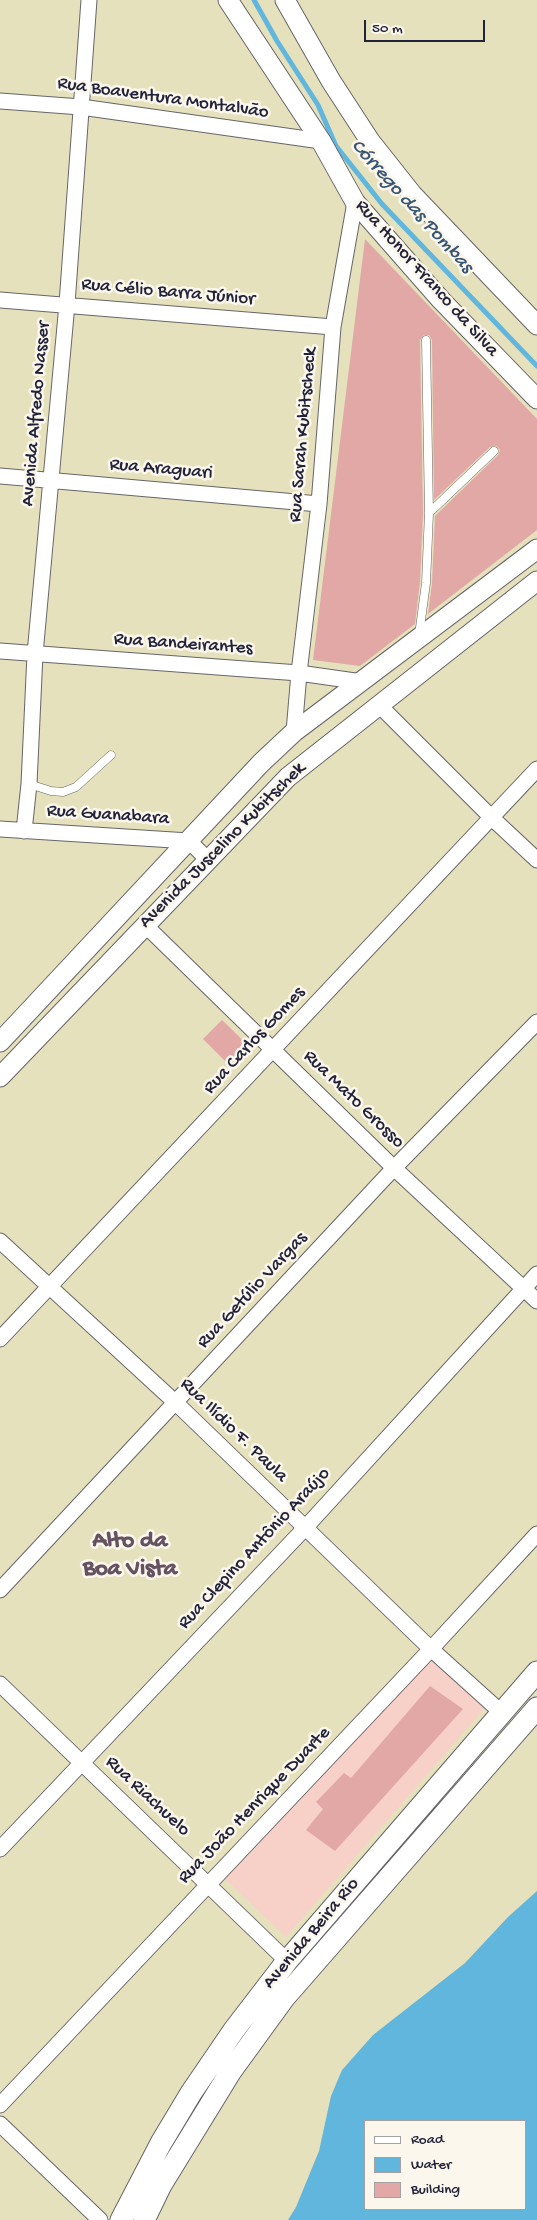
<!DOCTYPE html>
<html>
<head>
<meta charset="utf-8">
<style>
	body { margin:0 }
	#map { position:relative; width:537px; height:2220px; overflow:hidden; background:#e6e1bd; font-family:"Gochi Hand",sans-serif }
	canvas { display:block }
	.legend { position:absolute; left:364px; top:2120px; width:162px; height:90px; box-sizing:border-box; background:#fbf7ec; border:1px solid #a4a2a5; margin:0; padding:6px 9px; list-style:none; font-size:15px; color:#22223b }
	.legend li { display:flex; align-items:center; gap:10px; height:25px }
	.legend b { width:25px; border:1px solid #a4a2a5 }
	.scale { position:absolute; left:364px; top:20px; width:121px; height:22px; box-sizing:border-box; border:2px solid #22223b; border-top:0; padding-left:6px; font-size:15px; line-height:18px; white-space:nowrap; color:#22223b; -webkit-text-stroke:4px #fbf7ec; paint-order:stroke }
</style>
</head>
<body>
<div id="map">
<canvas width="537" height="2220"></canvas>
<ul class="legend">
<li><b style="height:6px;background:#fff"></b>Road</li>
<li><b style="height:14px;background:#61b6dd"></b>Water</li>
<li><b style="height:14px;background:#e1a8a6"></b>Building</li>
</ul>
<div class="scale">50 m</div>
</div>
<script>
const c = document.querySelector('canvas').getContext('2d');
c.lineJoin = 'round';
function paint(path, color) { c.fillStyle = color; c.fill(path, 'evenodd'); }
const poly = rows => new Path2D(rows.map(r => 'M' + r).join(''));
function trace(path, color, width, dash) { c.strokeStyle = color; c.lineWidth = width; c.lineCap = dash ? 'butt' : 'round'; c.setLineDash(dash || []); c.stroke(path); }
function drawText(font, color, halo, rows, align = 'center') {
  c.font = font + ' "Gochi Hand",sans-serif'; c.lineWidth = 5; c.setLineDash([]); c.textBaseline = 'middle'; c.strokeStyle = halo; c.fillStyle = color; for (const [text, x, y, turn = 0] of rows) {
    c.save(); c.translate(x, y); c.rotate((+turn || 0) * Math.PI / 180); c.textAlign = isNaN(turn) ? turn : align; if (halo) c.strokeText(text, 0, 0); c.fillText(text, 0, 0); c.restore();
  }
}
paint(poly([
	[430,1657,484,1709,286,1937,225,1879]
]), '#f7d1c8');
paint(poly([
	[537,1891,537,2220,288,2220,296,2207,319,2151,331,2096,342,2070,373,2035,465,1963,508,1917],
	[366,2121,526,2121,526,2209,366,2209]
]), '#61b6dd');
trace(poly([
	[254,0,277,41,318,105,336,146,382,204,537,366]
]), '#61b6dd', 5);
paint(poly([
	[365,239,537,419,537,530,428,614,432,583,435,516,498,455,500,450,496,446,490,447,434,500,432,340,429,335,424,335,420,340,423,513,420,582,415,624,360,666,313,660],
	[222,1020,253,1050,243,1061,238,1057,230,1066,203,1039],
	[430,1686,463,1709,335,1851,306,1830,323,1809,316,1802,344,1773,351,1778]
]), '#e1a8a6');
const service = poly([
	[429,513,494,451],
	[419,635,426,583,429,513,426,340],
	[29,784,51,791,63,792,76,787,111,755]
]);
const minor = poly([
	[0,101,81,107,321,141],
	[0,300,333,327],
	[0,476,319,504],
	[0,651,299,673,362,682],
	[379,705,492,818,537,860],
	[294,732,299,673,319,504,333,327,355,202],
	[0,829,189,841,207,859],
	[24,831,29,784,35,654,67,304,89,0],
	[145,925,394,1168,537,1301],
	[0,1241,176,1403,431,1649,502,1713],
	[0,1339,537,769],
	[0,1590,394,1168,537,1022],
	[0,1684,287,1961],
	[0,1849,305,1528,537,1274],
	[0,2105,431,1649,537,1534],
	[0,2124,100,2220]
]);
const tertiary = poly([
	[228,0,321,141,355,202,441,300,537,399],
	[285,0,331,81,370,141,412,194,537,325],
	[0,1042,261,763,294,732,537,549],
	[0,1077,288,777,537,581]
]);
const secondary = poly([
	[121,2220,161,2143,191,2093,234,2030,287,1961,537,1672],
	[144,2220,161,2185,231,2071,284,1998,537,1708]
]);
trace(service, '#676568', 9);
trace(minor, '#676568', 17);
trace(tertiary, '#676568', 21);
trace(secondary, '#676568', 23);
trace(service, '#fff', 8);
trace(minor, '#fff', 15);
trace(tertiary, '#fff', 19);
trace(secondary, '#fff', 21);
drawText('19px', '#22223b', '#fbf7ec', [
	["Rua Boaventura Montalvão",163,99,8],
	["Rua Honor Franco da Silva",426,279,48],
	["Rua Célio Barra Júnior",168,293,5],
	["Avenida Alfredo Nasser",37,414,-85],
	["Rua Sarah Kubitscheck",304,435,-85],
	["Rua Araguari",161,470,5],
	["Rua Bandeirantes",183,645,4],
	["Rua Guanabara",108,816,4],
	["Avenida Juscelino Kubitschek",223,846,-45],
	["Rua Carlos Gomes",255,1041,-47],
	["Rua Mato Grosso",353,1100,44],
	["Rua Getúlio Vargas",253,1291,-47],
	["Rua Ilídio F. Paula",233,1431,44],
	["Rua Clepino Antônio Araújo",255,1549,-47],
	["Rua Riachuelo",147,1797,43],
	["Rua João Henrique Duarte",255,1806,-46],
	["Avenida Beira Rio",312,1934,-50]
]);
drawText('italic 20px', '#385674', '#fbf7ec', [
	["Córrego das Pombas",411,207,48]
]);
drawText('bold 24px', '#655160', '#fbf7ec', [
	["Alto da",130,1542],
	["Boa Vista",130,1570]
]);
</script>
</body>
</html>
